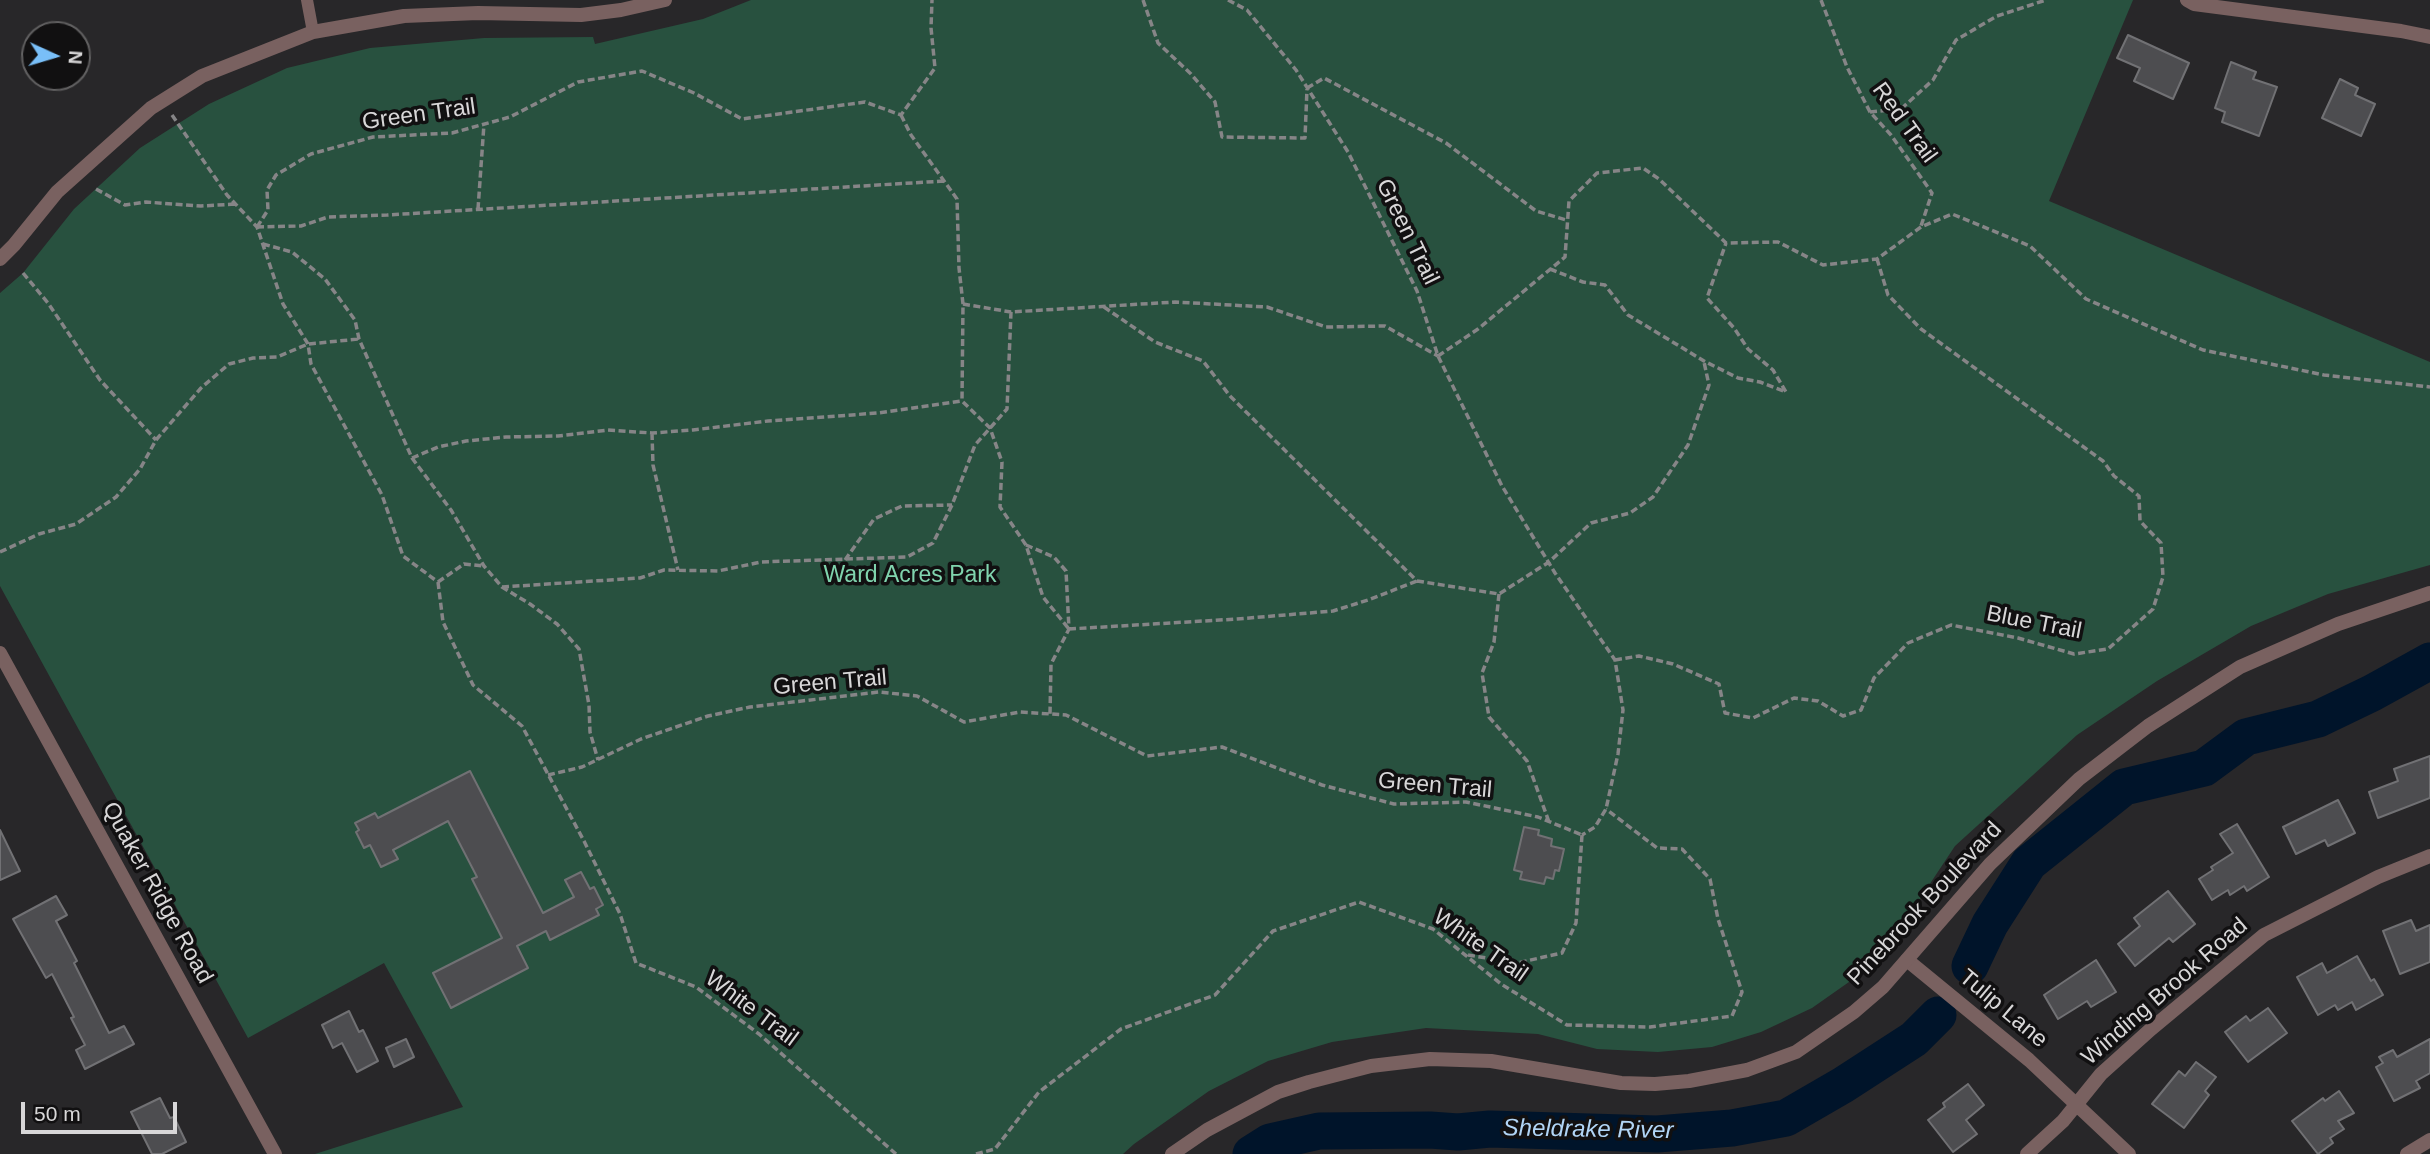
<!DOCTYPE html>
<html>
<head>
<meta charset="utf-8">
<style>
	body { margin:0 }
	#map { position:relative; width:2430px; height:1154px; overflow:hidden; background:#282729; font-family:Arial,sans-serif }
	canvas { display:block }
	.north { position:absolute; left:21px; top:21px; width:70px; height:70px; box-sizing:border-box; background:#111011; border:2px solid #616061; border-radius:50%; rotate:94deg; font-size:19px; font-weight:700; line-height:28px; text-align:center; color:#d8d7d8 }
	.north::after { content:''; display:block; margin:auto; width:24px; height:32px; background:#79bff8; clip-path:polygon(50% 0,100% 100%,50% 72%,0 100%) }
	.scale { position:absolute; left:21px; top:1102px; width:156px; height:32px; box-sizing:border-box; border:4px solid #d8d7d8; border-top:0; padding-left:9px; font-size:21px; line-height:24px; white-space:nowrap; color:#d8d7d8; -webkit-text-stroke:5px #111011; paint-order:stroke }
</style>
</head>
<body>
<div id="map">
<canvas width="2430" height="1154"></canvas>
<div class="north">N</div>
<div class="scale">50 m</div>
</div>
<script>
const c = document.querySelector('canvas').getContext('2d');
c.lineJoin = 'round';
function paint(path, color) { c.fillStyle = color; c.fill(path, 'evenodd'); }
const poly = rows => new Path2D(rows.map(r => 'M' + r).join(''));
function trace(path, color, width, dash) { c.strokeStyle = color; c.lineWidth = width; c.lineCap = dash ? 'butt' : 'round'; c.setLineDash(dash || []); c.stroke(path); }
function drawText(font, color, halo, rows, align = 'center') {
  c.font = font + ' Arial,sans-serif'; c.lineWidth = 7; c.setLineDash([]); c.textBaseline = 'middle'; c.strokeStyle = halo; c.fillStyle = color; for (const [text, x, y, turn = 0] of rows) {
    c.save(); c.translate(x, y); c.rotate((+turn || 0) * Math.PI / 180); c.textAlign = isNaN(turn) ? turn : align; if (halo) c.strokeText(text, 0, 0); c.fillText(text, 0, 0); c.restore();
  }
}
paint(poly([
	[751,0,2133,0,2049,201,2430,362,2430,565,2328,594,2251,626,2157,681,2077,735,1955,846,1896,935,1849,982,1812,1008,1761,1032,1712,1047,1658,1052,1597,1049,1538,1034,1426,1028,1332,1042,1268,1061,1209,1091,1134,1144,1123,1154,315,1154,463,1107,384,963,248,1038,0,586,0,293,23,273,74,209,140,148,209,104,287,68,370,48,484,38,593,37,595,44,703,19]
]), '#28513f');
trace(poly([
	[1970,966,1990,924,2029,863,2124,787,2204,768,2246,737,2318,719,2372,693,2430,661],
	[1251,1154,1270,1142,1319,1131,1430,1130,1458,1132,1490,1129,1657,1134,1732,1128,1786,1118,1843,1085,1914,1039,1938,1015]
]), '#00142a', 37);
const building = poly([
	[2128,35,2189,63,2173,99,2134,81,2140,68,2117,58,2128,35],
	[2231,62,2256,72,2253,79,2277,87,2259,136,2222,122,2225,112,2215,108,2231,62],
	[2340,79,2358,88,2355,95,2375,104,2361,136,2322,118,2340,79],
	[2430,756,2430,798,2378,818,2369,792,2398,781,2394,769,2430,756],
	[470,771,543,913,574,897,565,880,581,872,590,889,594,887,603,905,596,909,599,915,550,940,546,931,517,946,528,968,451,1008,433,973,502,938,472,879,477,877,448,821,393,850,398,859,381,867,370,845,364,848,356,832,359,830,355,823,375,813,378,818,470,771],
	[2338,800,2355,833,2328,846,2325,840,2296,854,2283,827,2338,800],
	[2237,824,2269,877,2247,891,2244,886,2230,895,2228,890,2212,900,2199,879,2213,870,2211,867,2233,853,2220,834,2237,824],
	[1524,827,1539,830,1538,835,1552,839,1551,846,1564,849,1559,871,1555,870,1553,879,1546,877,1544,884,1520,879,1522,872,1514,870,1524,827],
	[0,830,20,871,0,880,0,830],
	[2168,891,2195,924,2173,942,2169,938,2135,966,2118,944,2140,926,2134,918,2168,891],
	[56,896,67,915,56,921,77,961,74,963,109,1033,124,1026,134,1044,85,1069,76,1050,85,1045,71,1018,74,1017,52,974,46,978,13,919,56,896],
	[2411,920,2416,931,2430,925,2430,962,2400,974,2383,931,2411,920],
	[2357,956,2371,981,2374,979,2383,995,2356,1010,2352,1002,2338,1010,2335,1005,2318,1015,2297,977,2322,963,2327,973,2357,956],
	[2096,960,2116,992,2091,1007,2087,1001,2058,1019,2044,995,2096,960],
	[2268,1008,2287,1033,2248,1062,2225,1032,2246,1016,2250,1021,2268,1008],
	[349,1011,359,1032,363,1030,378,1061,357,1072,342,1043,333,1048,322,1025,349,1011],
	[406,1039,414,1057,394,1067,386,1048,406,1039],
	[2430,1039,2430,1073,2416,1081,2420,1088,2394,1101,2376,1067,2383,1063,2379,1057,2393,1050,2397,1057,2430,1039],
	[2196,1062,2216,1077,2205,1091,2209,1095,2184,1128,2152,1104,2179,1071,2185,1076,2196,1062],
	[1968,1084,1984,1105,1966,1120,1977,1134,1953,1152,1928,1120,1945,1107,1943,1103,1968,1084],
	[2339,1091,2354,1113,2338,1121,2344,1129,2330,1138,2333,1143,2318,1154,2292,1121,2323,1098,2325,1101,2339,1091],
	[160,1098,170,1118,174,1117,186,1142,162,1154,152,1154,131,1112,160,1098]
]);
paint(building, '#4d4d50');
trace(building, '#717174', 2);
trace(poly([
	[1143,0,1158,43,1191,74,1215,102,1222,137,1305,138,1307,89],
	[1228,0,1247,10,1296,70,1348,152,1417,291,1438,356,1502,486,1555,573,1615,660,1623,710,1618,754,1606,809,1595,827,1582,835],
	[1821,0,1847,67,1870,112,1891,135,1932,193,1921,226],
	[1307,88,1324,78,1446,143,1536,211,1566,220],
	[1870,112,1901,109,1933,80,1956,40,1997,16,2046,0],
	[172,115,227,195,257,227,283,304,308,344,311,364,382,495,403,556,438,582],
	[901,115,911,135,957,199,959,268,963,304,962,401],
	[96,189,125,205,146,202,201,206,236,204],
	[478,209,484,124],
	[257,227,268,210,267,190,276,175,311,154,373,137,452,133,510,117,578,82,642,71,694,93,742,119,865,102,901,115,935,68,931,28,932,0],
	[257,227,301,226,328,217,387,215,944,181],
	[263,244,292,252,325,279,355,320,359,339,412,458,451,510,484,566,502,587,530,604,557,624,579,649,589,705,590,732,598,760],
	[1550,269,1583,282,1605,285,1628,315,1704,361,1738,378,1760,382,1786,392,1773,370,1748,349,1734,328,1707,298,1726,243],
	[23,273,48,303,100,380,156,440],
	[963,304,1011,312],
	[1104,307,1155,342,1203,361,1230,396,1417,581],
	[1438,356,1478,329,1565,257,1569,201,1597,173,1643,168,1659,179,1726,243,1778,242,1823,265,1877,259,1921,227,1952,214,2030,246,2086,299,2203,350,2324,375,2430,387],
	[963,402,990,428,1002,462,1000,507,1026,545,1043,597,1069,629],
	[652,433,653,465,678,570],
	[412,458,438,447,466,441,506,437,558,436,608,430,652,433,693,430,768,421,878,413,962,401],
	[1026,545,1054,557,1066,571,1069,629,1051,664,1050,714],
	[0,552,39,534,76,524,116,497,140,469,156,440,181,411,201,388,229,364,253,358,277,357,308,344,359,339],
	[845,560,874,519,902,506,952,505],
	[1417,581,1499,594,1549,562,1591,523,1630,513,1653,497,1688,445,1709,385,1704,362],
	[438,582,443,622,473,685,522,726,584,841,620,914,636,963,696,987,759,1034,896,1154],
	[438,582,464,564,483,566],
	[502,587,640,578,664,570,718,571,761,562,907,557,933,543,952,505,975,445,1007,409,1011,312,1175,302,1267,307,1326,327,1385,326,1438,356],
	[1499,594,1494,642,1482,673,1489,717,1527,761,1549,822],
	[1069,629,1237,619,1333,611,1368,600,1417,581],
	[1615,660,1639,656,1673,664,1719,684,1725,713,1753,718,1794,698,1818,701,1843,716,1861,710,1874,678,1908,643,1951,625,2018,638,2074,654,2108,649,2153,609,2163,577,2161,543,2140,521,2139,496,2114,476,2103,461,1921,329,1888,295,1877,259],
	[548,775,582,767,641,739,708,716,750,707,879,692,917,696,964,722,1020,712,1066,715,1147,756,1222,747,1322,785,1394,804,1466,802,1538,817,1582,835],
	[1468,955,1517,963,1562,953,1576,923,1582,835],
	[976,1154,995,1149,1039,1092,1121,1029,1215,995,1273,931,1359,902,1433,929,1501,984,1567,1025,1650,1027,1732,1016,1742,992,1718,919,1710,879,1682,849,1657,848,1606,809]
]), '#868587', 3.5, [7, 3.5]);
trace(poly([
	[307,0,313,32]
]), '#796160', 12);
trace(poly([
	[2187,0,2194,4,2401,31,2430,37],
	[0,259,14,245,57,192,151,108,202,76,313,32,404,16,478,13,581,15,621,10,665,0],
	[1907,960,2029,1060,2129,1154],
	[2027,1154,2063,1121,2101,1074,2151,1029,2264,935,2378,877,2430,856],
	[2407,1154,2430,1140]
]), '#796160', 14);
trace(poly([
	[0,653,275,1154],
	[1172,1154,1207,1130,1278,1092,1309,1082,1371,1066,1430,1059,1491,1061,1621,1083,1655,1084,1689,1081,1747,1070,1796,1052,1854,1012,1883,987,1990,864,2079,779,2148,726,2240,667,2338,624,2430,593]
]), '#796160', 14);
drawText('23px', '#d8d7d8', '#111011', [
	["Green Trail",419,115,-8],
	["Red Trail",1904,123,54],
	["Green Trail",1407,232,64],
	["Blue Trail",2034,623,11],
	["Green Trail",830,683,-5],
	["Green Trail",1435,786,5],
	["Quaker Ridge Road",157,893,61],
	["Pinebrook Boulevard",1925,904,-47],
	["White Trail",1480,946,35],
	["Winding Brook Road",2165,992,-41],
	["White Trail",751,1009,37],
	["Tulip Lane",2003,1009,40]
]);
drawText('23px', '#80d4ae', '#111011', [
	["Ward Acres Park",910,576]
]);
drawText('italic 24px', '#b1d5f6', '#111011', [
	["Sheldrake River",1588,1130,1]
]);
</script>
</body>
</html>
